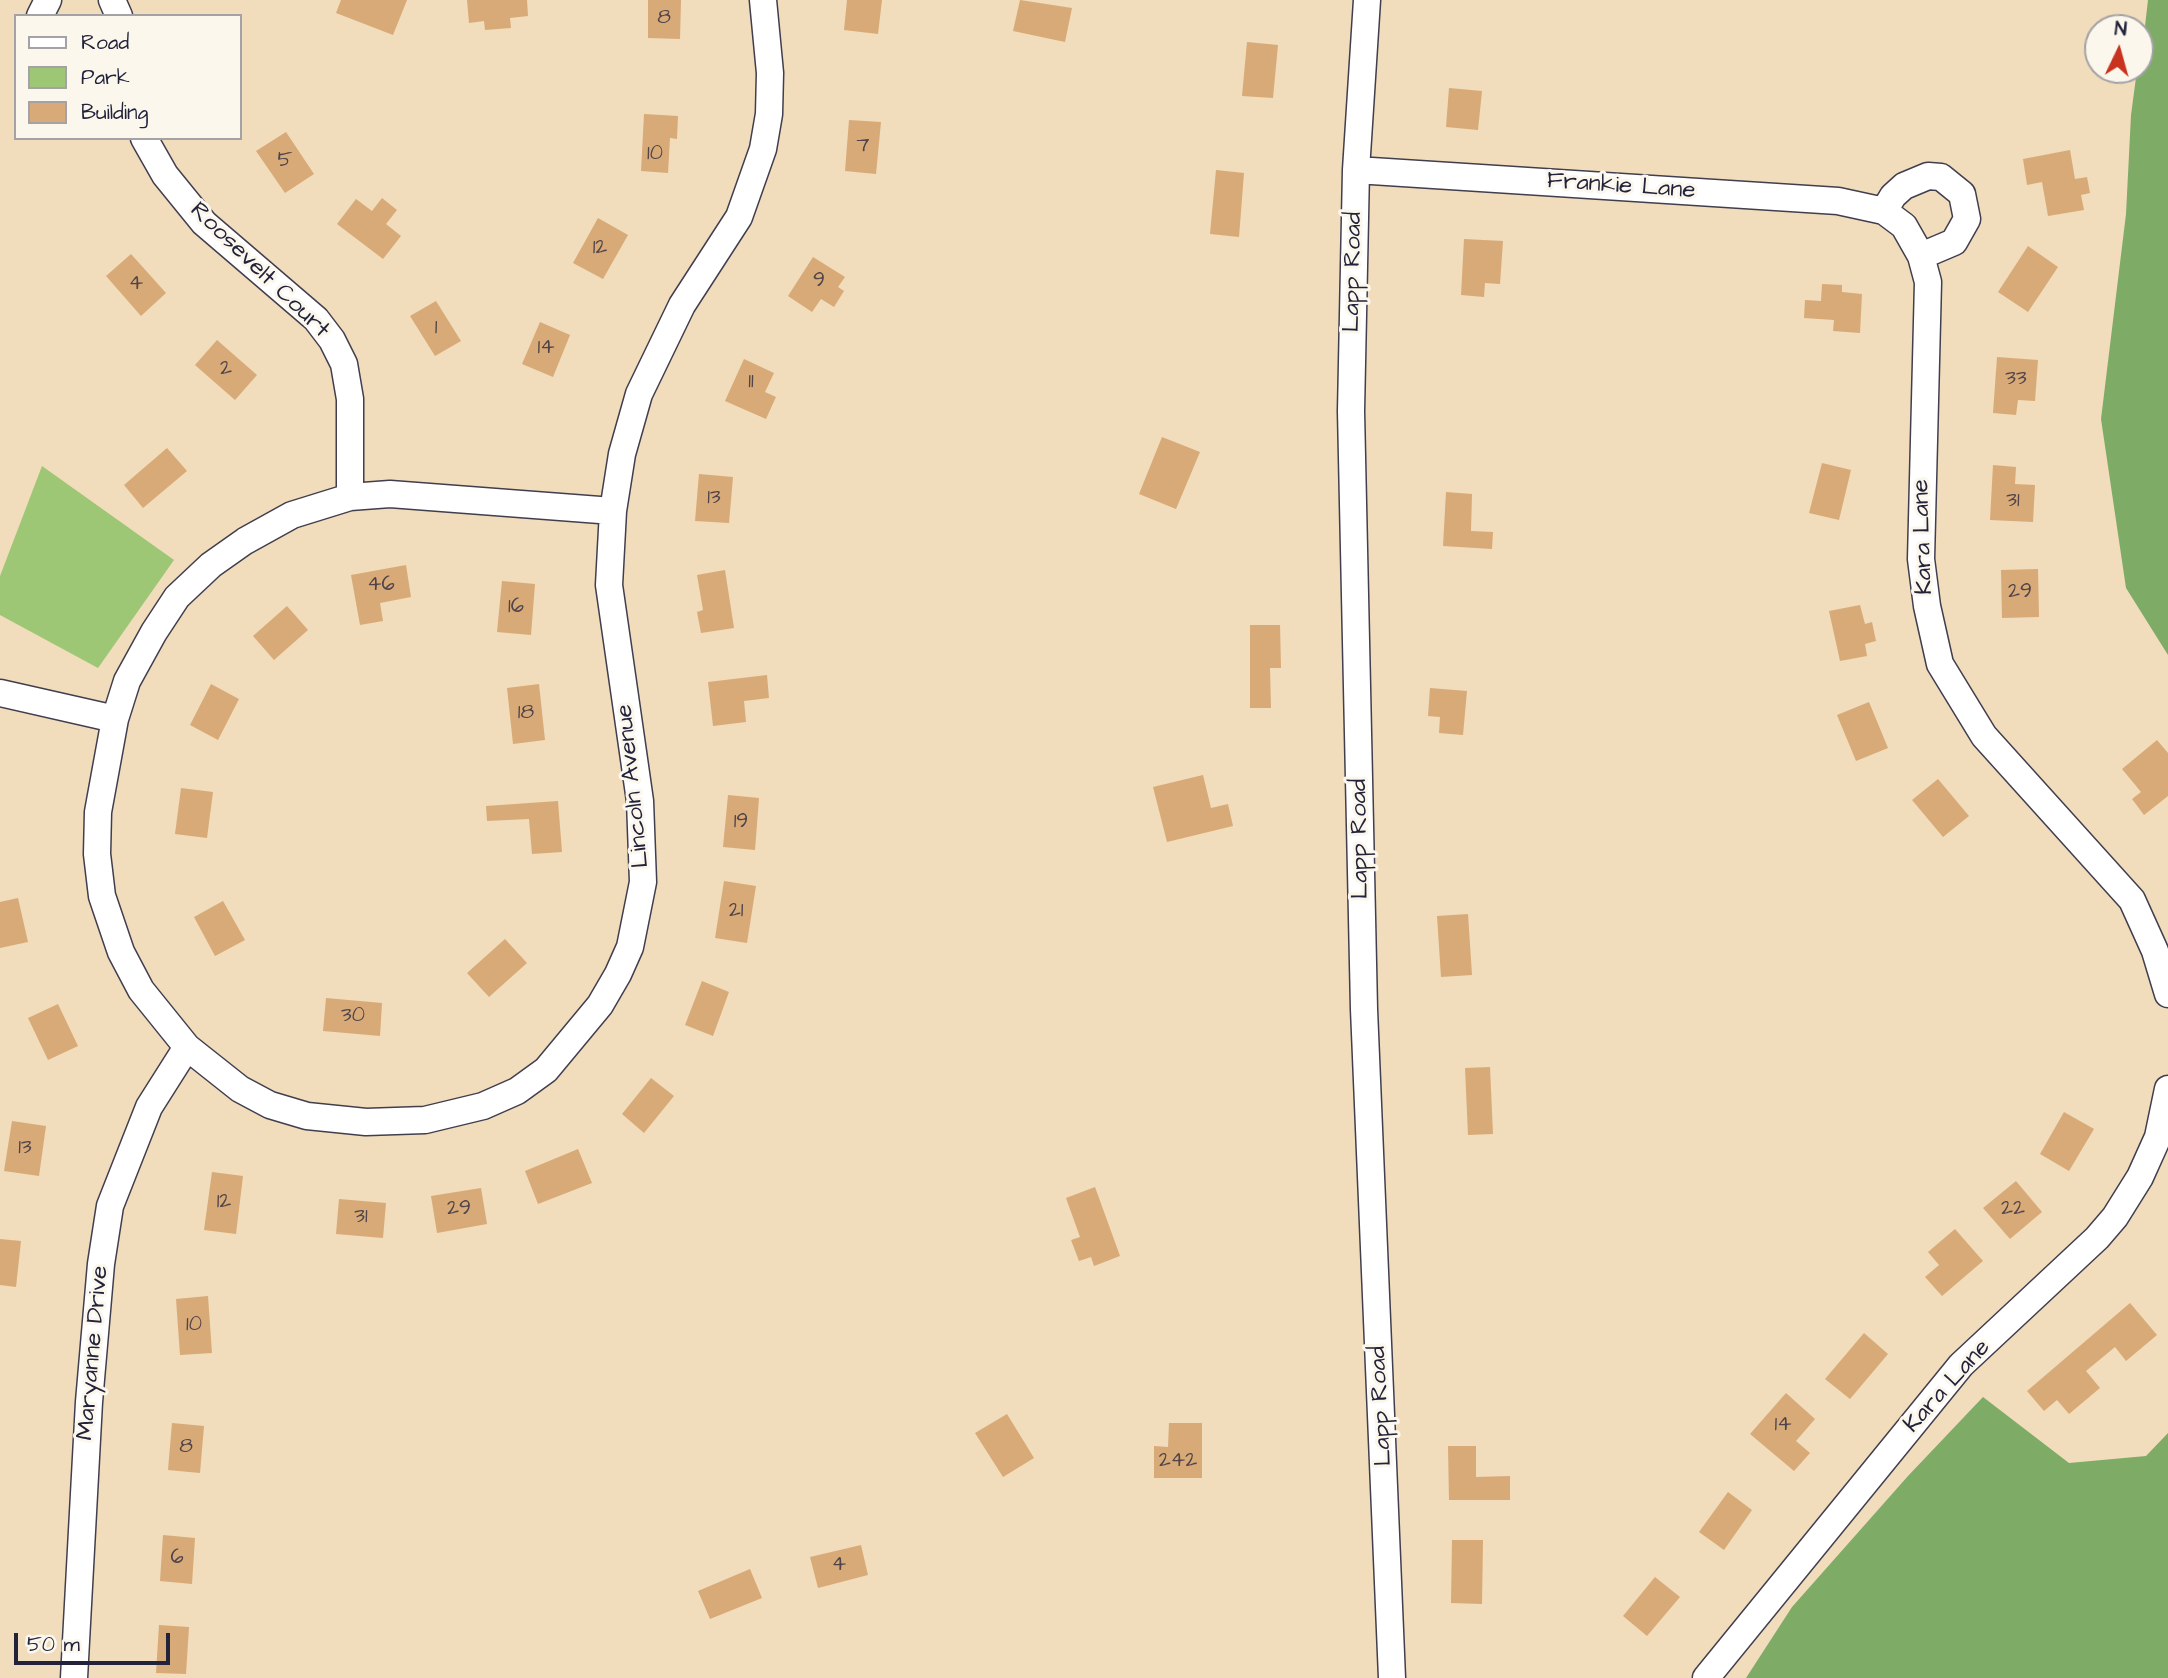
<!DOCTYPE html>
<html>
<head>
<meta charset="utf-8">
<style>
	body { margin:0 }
	#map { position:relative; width:2168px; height:1678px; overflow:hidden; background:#f1dcbc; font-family:"Architects Daughter",sans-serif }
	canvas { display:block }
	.legend { position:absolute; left:14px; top:14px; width:228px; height:126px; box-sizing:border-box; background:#fbf7ec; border:2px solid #a4a2a5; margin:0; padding:9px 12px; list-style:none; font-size:21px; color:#22223b }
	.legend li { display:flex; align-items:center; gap:14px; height:35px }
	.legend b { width:35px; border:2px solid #a4a2a5 }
	.north { position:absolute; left:2084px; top:14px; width:70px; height:70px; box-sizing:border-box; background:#fbf7ec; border:2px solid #a4a2a5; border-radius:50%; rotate:5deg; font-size:19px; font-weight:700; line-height:28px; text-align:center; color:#22223b }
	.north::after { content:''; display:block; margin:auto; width:24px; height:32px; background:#c8321e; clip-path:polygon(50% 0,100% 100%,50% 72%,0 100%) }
	.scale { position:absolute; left:14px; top:1633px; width:156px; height:32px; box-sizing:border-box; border:4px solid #22223b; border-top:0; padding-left:9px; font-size:21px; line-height:24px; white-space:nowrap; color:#22223b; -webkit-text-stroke:5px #fbf7ec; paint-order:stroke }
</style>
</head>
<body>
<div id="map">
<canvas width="2168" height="1678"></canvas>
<ul class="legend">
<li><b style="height:9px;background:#fff"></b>Road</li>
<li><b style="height:19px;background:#9dc774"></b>Park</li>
<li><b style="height:19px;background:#d8aa77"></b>Building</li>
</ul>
<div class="north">N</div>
<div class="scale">50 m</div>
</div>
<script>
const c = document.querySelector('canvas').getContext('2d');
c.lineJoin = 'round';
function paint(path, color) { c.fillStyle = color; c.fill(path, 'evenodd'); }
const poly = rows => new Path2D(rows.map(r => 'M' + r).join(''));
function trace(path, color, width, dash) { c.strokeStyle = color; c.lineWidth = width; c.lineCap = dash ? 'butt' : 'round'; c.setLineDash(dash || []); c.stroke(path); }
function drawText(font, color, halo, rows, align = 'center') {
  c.font = font + ' "Architects Daughter",sans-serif'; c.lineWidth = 6; c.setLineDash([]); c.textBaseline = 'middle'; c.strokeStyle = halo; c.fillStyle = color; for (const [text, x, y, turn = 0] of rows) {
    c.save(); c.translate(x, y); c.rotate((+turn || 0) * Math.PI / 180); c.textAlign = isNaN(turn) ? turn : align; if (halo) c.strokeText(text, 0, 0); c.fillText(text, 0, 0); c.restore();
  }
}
paint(poly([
	[42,466,174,560,98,668,0,615,0,576]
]), '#9dc774');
paint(poly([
	[2148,0,2168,0,2168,655,2126,588,2101,419,2126,214,2131,115,2137,70,2140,70],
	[1983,1397,2069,1463,2146,1456,2168,1433,2168,1678,1746,1678,1792,1607,1908,1476]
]), '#7eac66');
paint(poly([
	[341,0,407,0,393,35,336,13],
	[467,0,527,0,528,16,510,18,511,28,485,30,484,21,469,23],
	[648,0,681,0,680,39,648,38],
	[847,0,882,0,878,34,844,30],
	[1020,0,1072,8,1065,42,1013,31],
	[1247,42,1278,45,1273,98,1242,96],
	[1449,88,1482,91,1478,130,1446,127],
	[644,114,678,116,677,139,670,138,668,173,641,171],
	[849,120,881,122,876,174,845,171],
	[286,132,314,174,285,193,256,151],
	[2070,150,2075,179,2087,177,2090,193,2081,195,2084,210,2048,216,2042,182,2027,185,2023,159],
	[1216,170,1244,173,1239,237,1210,234],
	[382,198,397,210,386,224,401,236,383,259,337,224,356,199,372,211],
	[598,218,628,235,603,279,573,263],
	[1464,239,1503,241,1500,284,1485,283,1484,297,1461,295],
	[2028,246,2058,267,2028,312,1998,292],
	[131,254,166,293,141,316,106,276],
	[813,257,845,277,838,287,844,291,834,307,821,299,812,312,788,296],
	[1822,284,1842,285,1842,292,1862,294,1860,333,1833,331,1834,320,1804,318,1805,300,1821,301],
	[436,301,461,341,435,356,410,316],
	[540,322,570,335,553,377,522,364],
	[217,340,257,375,235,400,195,365],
	[1997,357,2038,360,2035,401,2018,400,2016,415,1993,413],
	[744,359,774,373,765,392,776,397,766,419,725,401],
	[1162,437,1200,452,1176,509,1139,494],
	[167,448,187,471,143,508,124,485],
	[1822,463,1851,470,1839,520,1809,513],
	[1993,465,2016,467,2015,484,2035,485,2033,522,1990,520],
	[699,474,733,477,729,523,695,521],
	[1446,492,1472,494,1471,531,1493,532,1492,549,1443,546],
	[406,565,411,597,380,603,383,621,360,625,351,575],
	[2038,569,2039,617,2002,618,2001,570],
	[725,570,734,628,701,633,697,612,703,610,697,575],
	[502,581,535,584,531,635,497,632],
	[1860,605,1865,624,1872,622,1876,641,1865,644,1867,656,1840,661,1829,611],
	[287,606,308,630,274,660,253,636],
	[1250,625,1280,625,1281,668,1270,668,1271,708,1250,708],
	[767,675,769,698,744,701,746,722,713,726,708,682],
	[211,684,239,699,218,740,190,725],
	[539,684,545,740,513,744,507,688],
	[1430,688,1467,691,1463,735,1439,733,1440,717,1428,716],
	[1869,702,1888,748,1856,761,1837,715],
	[2157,740,2168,753,2168,796,2144,815,2132,799,2141,792,2122,769],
	[1203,775,1211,808,1228,804,1233,826,1167,842,1153,787],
	[1938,779,1969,816,1943,837,1912,800],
	[181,788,213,792,207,838,175,834],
	[728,795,759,798,755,850,723,847],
	[558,801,562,852,532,854,529,819,487,821,486,806],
	[724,881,756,886,747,943,715,938],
	[18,898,28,942,0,948,0,902],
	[223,901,245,940,215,956,194,917],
	[1468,914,1472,975,1441,977,1437,916],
	[505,939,527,963,489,997,467,973],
	[702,981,729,992,713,1036,685,1025],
	[326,998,382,1003,380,1036,323,1031],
	[58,1004,78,1046,48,1060,28,1018],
	[1490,1067,1493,1134,1468,1135,1465,1068],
	[651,1078,674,1096,644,1133,622,1114],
	[2064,1112,2094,1129,2069,1171,2040,1154],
	[12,1121,46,1126,39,1176,4,1171],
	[578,1149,592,1183,538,1204,525,1171],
	[212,1172,243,1176,236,1234,204,1230],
	[2016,1181,2042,1212,2010,1239,1983,1208],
	[1095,1187,1120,1256,1094,1266,1091,1257,1079,1261,1071,1240,1080,1237,1066,1198],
	[481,1188,487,1224,437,1233,431,1196],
	[339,1199,386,1203,383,1238,336,1234],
	[1955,1229,1983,1261,1942,1296,1925,1277,1939,1265,1928,1252],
	[0,1239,21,1241,16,1287,0,1285],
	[208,1296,212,1353,180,1355,176,1299],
	[2130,1303,2157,1335,2126,1361,2115,1347,2086,1371,2100,1388,2069,1414,2057,1400,2044,1411,2027,1391],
	[1864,1333,1888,1354,1850,1399,1825,1379],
	[1786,1393,1815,1419,1796,1441,1810,1453,1794,1471,1750,1434],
	[1007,1414,1034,1458,1003,1477,975,1433],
	[172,1423,204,1426,200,1473,168,1470],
	[1169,1423,1202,1423,1202,1478,1154,1478,1154,1446,1168,1447],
	[1448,1446,1476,1446,1476,1477,1510,1476,1510,1500,1449,1500],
	[1728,1492,1752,1510,1724,1550,1699,1532],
	[163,1535,195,1538,192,1584,160,1581],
	[1452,1540,1483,1540,1482,1604,1451,1603],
	[861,1545,868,1575,818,1588,810,1557],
	[750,1569,762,1598,710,1619,698,1591],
	[1655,1577,1680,1597,1647,1636,1623,1616],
	[159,1625,189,1627,186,1674,156,1673]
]), '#d8aa77');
const minor = poly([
	[112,0,119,16],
	[1367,0,1356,170,1351,411,1364,1009,1392,1678],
	[40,16,48,0],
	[144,138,165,175,204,223,316,319,332,340,344,364,350,399,350,497],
	[1356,170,1838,201,1884,211],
	[1928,176,1941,177,1962,194,1967,219,1954,242,1921,256,1904,226,1884,211,1893,196,1904,186,1928,176],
	[1921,256,1928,282,1921,559,1927,606,1940,664,1984,736,2132,900,2155,951,2168,994],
	[613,511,390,494,350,497,292,515,245,541,211,565,177,597,154,632,127,681,115,719,98,812,97,854,102,896,121,952,141,990,187,1047,240,1089,270,1105,307,1116,366,1122,425,1120,483,1106,517,1091,546,1070,600,1005,618,974,630,947,643,882,640,801,609,585,613,511,622,454,639,394,682,305,739,217,763,149,769,114,770,73,763,0],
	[0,693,115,719],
	[74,1678,89,1402,101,1264,110,1206,149,1107,187,1047],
	[1706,1678,1961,1365,2097,1238,2115,1217,2140,1177,2158,1137,2168,1089]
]);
trace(minor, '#413e4e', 29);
trace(minor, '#fff', 26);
drawText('21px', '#50444a', null, [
	["8",664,19],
	["7",863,147],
	["10",655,155],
	["5",285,162],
	["12",600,249],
	["9",819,282],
	["4",136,285],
	["1",436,329],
	["14",546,349],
	["2",226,370],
	["33",2016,380],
	["11",751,383],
	["13",714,499],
	["31",2013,502],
	["46",381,586],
	["29",2020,593],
	["16",516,608],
	["18",526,714],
	["19",741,823],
	["21",736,912],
	["30",353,1017],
	["13",25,1149],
	["12",224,1203],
	["29",459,1210],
	["22",2013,1210],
	["31",361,1218],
	["10",194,1326],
	["14",1783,1426],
	["8",186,1448],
	["242",1178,1462],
	["6",177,1559],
	["4",839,1566]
]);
drawText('24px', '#22223b', '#fbf7ec', [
	["Frankie Lane",1621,187,4],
	["Roosevelt Court",259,271,44],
	["Lapp Road",1354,272,-89],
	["Kara Lane",1924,537,-92],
	["Lincoln Avenue",634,786,-96],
	["Lapp Road",1361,839,-91],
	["Maryanne Drive",94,1353,-85],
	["Kara Lane",1948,1387,-48],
	["Lapp Road",1382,1406,-93]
]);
</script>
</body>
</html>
